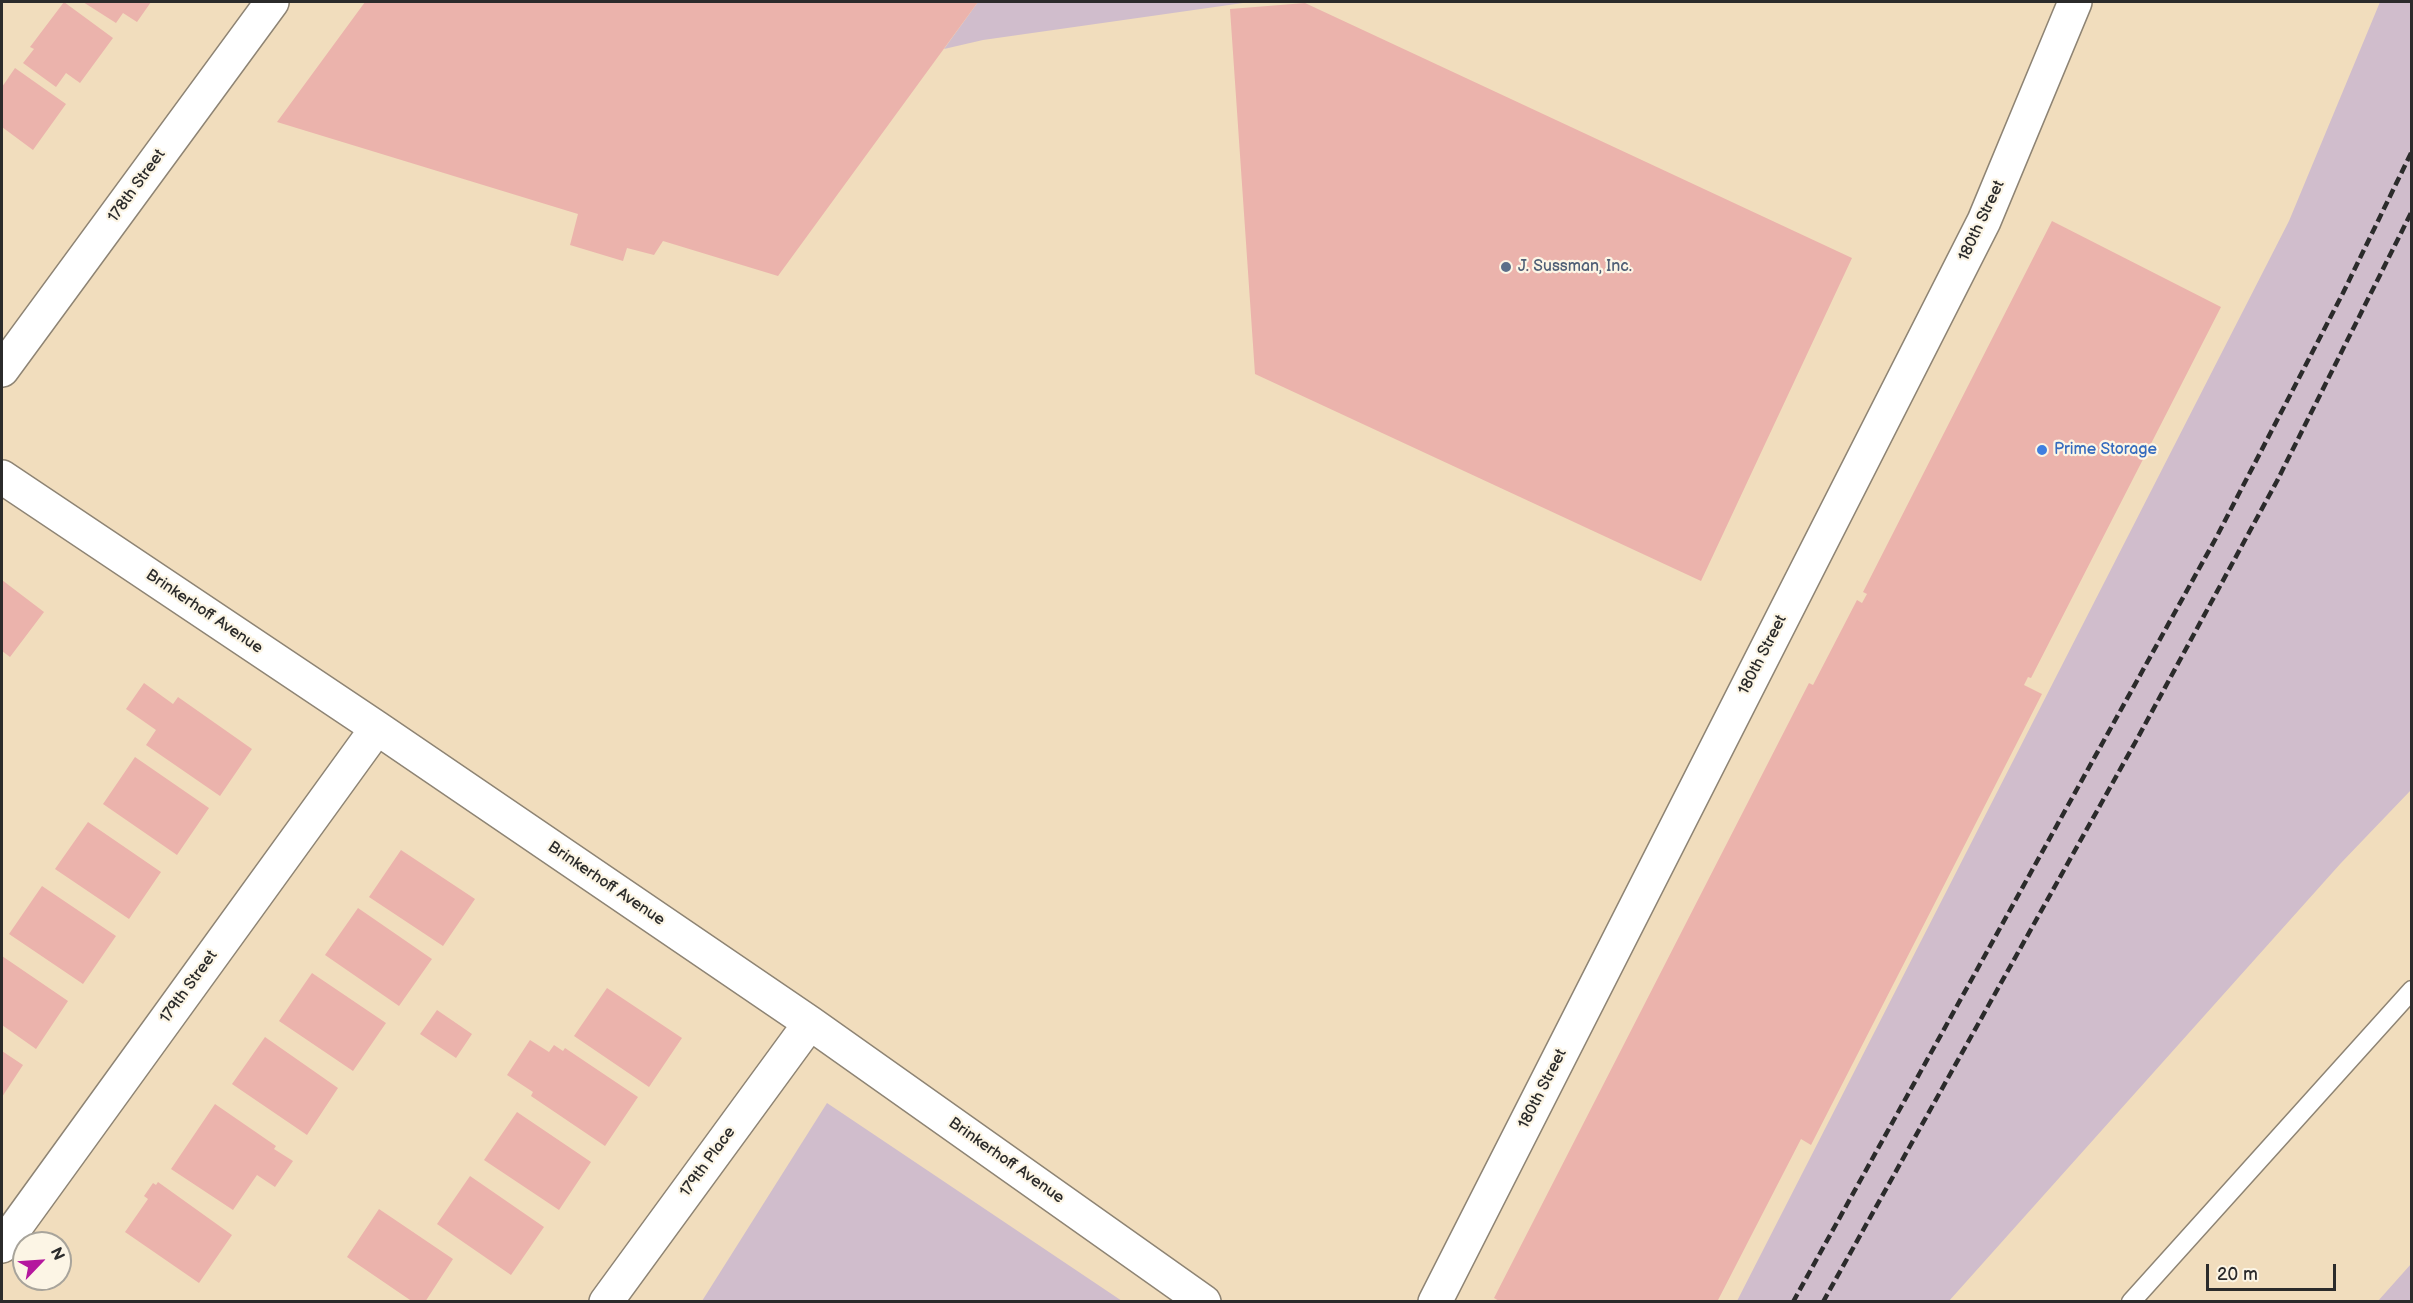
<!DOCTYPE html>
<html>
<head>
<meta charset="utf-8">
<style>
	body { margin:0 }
	#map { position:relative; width:2413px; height:1303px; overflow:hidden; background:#f1ddbd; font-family:"Balsamiq Sans",sans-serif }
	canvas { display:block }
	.frame { position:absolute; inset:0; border:3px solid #2b2b2b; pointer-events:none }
	.north { position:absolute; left:12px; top:1231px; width:60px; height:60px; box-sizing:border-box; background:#fcf5e5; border:2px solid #a8a49b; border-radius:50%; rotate:65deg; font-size:16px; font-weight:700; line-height:24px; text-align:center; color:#2b2b2b }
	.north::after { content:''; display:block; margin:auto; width:21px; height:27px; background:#b5179e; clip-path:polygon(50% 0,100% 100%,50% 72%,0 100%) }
	.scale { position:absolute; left:2206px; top:1264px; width:130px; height:27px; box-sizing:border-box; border:3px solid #2b2b2b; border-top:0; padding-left:8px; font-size:18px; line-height:21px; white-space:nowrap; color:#2b2b2b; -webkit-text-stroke:4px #fcf5e5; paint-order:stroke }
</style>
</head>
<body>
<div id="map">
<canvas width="2413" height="1303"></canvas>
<div class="frame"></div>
<div class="north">N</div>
<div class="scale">20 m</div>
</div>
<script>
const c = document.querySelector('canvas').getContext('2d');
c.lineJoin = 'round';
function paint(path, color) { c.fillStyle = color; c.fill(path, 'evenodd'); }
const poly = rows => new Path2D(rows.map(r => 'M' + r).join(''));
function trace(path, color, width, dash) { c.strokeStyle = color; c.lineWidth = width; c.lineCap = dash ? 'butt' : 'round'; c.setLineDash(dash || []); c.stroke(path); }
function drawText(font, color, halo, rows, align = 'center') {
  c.font = font + ' "Balsamiq Sans",sans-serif'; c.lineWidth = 4.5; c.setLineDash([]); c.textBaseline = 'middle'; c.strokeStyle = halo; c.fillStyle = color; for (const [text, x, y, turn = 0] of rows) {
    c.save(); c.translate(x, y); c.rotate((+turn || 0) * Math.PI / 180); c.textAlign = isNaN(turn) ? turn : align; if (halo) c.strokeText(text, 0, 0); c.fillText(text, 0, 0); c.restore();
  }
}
paint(poly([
	[978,2,1250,2,983,40,944,49],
	[2380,2,2412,2,2411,790,2341,863,1949,1301,1737,1301,2289,221],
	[827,1103,1122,1301,702,1301],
	[2411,1264,2411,1301,2378,1301]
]), '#d0bdcc');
paint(poly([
	[64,2,113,38,80,83,66,73,56,87,23,63,34,49,30,47],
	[83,2,151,2,137,22,123,13,116,23],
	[365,2,978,2,778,276,663,241,654,255,627,248,623,261,570,245,578,214,277,122],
	[1305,3,1852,258,1701,581,1255,374,1230,9],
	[15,68,66,104,33,150,2,127,2,87],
	[2052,221,2221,307,2031,678,2028,677,2024,685,2042,694,1811,1145,1801,1139,1717,1302,1501,1302,1494,1298,1809,683,1813,685,1857,600,1862,603,1867,594,1863,592],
	[2,580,44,612,10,657,2,651],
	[144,683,173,704,178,697,252,749,220,796,146,745,156,730,126,709],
	[135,757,209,808,177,855,103,804],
	[88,822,161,872,129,919,55,869],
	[401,850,475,899,443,946,369,897],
	[42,886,116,936,83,984,9,934],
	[358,908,432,959,399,1006,325,955],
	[2,956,68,1001,36,1049,2,1025],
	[312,973,386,1023,353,1071,279,1021],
	[607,988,682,1038,649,1087,574,1036],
	[437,1010,472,1034,456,1058,420,1034],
	[265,1037,338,1088,307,1135,232,1084],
	[530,1040,549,1052,554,1045,563,1051,565,1048,638,1097,605,1146,531,1096,533,1092,507,1075],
	[2,1051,23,1065,2,1097],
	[215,1104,276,1146,274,1149,293,1161,275,1187,257,1175,233,1210,171,1169],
	[517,1112,591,1162,559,1210,484,1160],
	[470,1176,544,1227,511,1275,437,1224],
	[158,1182,232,1235,199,1283,125,1232,148,1199,144,1196,153,1183,156,1185],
	[379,1209,453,1259,425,1302,413,1302,347,1257]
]), '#ebb3ac');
const lane = poly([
	[2131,1302,2412,990]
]);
const street = poly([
	[2,370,272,2],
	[2,477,377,728,810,1023,1204,1302],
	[2,1246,377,728],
	[606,1302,810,1023],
	[1435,1302,1984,221,2075,2]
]);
trace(lane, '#8e8474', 21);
trace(street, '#8e8474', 36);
trace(lane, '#fff', 18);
trace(street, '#fff', 33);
trace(poly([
	[1793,1302,2216,538,2343,293,2412,151],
	[1823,1302,2136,741,2277,481,2412,211]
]), '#2b2b2b', 4.5, [9, 4.5]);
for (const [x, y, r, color] of [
	[1506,267,6,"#5c6f8a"],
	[2042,450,6,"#3f7fe0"]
]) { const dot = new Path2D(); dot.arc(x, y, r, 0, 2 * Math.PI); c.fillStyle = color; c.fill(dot); trace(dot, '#fcf5e5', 2); }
drawText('16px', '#2b2b2b', '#fcf5e5', [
	["178th Street",137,186,-54],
	["180th Street",1982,221,-65],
	["Brinkerhoff Avenue",204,612,34],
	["180th Street",1763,655,-63],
	["Brinkerhoff Avenue",606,884,34],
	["179th Street",189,987,-54],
	["180th Street",1543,1089,-63],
	["Brinkerhoff Avenue",1006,1161,35],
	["179th Place",708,1162,-54]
]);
drawText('16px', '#4e5e75', '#fcf5e5', [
	["J. Sussman, Inc.",1518,267]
], 'left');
drawText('16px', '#366cbe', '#fcf5e5', [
	["Prime Storage",2054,450]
], 'left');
</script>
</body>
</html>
